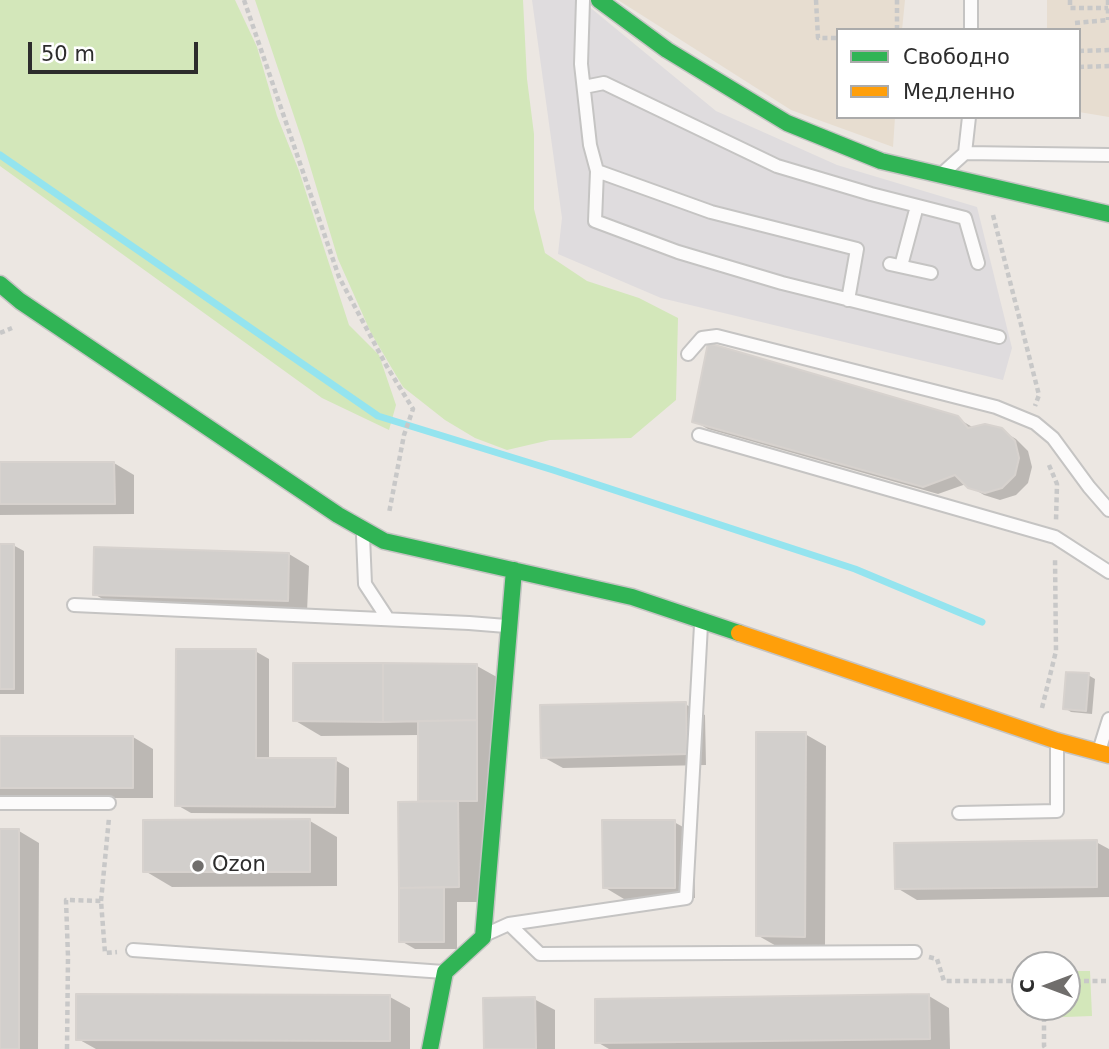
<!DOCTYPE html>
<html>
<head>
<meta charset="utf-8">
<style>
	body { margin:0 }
	#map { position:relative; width:1109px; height:1049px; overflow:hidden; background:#ece7e2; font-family:"DejaVu Sans",sans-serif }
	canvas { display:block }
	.legend { position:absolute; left:836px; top:28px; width:245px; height:91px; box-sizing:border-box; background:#fff; border:2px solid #ababab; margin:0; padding:9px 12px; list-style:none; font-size:21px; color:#2d2d2d }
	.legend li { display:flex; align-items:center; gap:14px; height:35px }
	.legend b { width:35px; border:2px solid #ababab }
	.north { position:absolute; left:1011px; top:951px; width:70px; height:70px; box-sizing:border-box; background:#fff; border:2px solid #ababab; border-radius:50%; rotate:270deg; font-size:19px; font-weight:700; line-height:28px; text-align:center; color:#2d2d2d }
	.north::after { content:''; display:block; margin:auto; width:24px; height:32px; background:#706e6c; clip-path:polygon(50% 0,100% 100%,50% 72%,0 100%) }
	.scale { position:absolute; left:28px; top:42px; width:170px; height:32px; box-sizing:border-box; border:4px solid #2d2d2d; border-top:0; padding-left:9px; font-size:21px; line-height:24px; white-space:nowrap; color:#2d2d2d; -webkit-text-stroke:5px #fff; paint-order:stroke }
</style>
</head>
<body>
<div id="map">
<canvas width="1109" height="1049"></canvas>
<ul class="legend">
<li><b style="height:9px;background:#30b455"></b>Свободно</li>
<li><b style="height:9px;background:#ff9f0a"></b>Медленно</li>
</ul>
<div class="north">С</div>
<div class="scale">50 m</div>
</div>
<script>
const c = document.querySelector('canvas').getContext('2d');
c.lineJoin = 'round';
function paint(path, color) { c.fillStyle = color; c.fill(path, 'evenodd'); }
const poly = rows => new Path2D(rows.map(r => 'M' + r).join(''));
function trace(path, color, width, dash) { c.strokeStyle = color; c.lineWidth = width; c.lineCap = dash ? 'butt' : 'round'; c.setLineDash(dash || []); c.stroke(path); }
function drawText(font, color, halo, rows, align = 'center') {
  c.font = font + ' "DejaVu Sans",sans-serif'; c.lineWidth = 6; c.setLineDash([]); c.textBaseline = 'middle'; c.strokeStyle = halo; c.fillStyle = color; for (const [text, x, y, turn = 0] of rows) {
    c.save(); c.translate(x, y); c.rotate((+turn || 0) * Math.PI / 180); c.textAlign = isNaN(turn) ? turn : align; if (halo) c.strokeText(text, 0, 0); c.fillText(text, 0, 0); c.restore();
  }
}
paint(poly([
	[532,0,581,0,716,111,837,165,977,207,1012,348,1003,380,661,298,558,254,562,218]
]), '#dfdcde');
paint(poly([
	[618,0,905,0,902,30,838,30,838,117,895,117,893,147,791,110],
	[1047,0,1109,0,1109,117,1079,112,1079,30,1047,30]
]), '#e7ddd0');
paint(poly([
	[0,0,235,0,257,47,277,116,299,171,349,325,379,355,396,405,389,430,322,398,0,166],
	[255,0,523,0,527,79,534,134,534,209,545,253,587,281,639,298,678,318,676,400,631,438,550,440,507,450,475,438,445,420,403,387,371,333,338,259,304,146],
	[1067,971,1090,971,1092,1016,1038,1018,1038,1007,1067,1007]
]), '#d3e7ba');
paint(poly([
	[957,418,974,428,1001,430,1016,439,1028,451,1032,467,1028,483,1016,495,1000,500,984,495,966,484,938,494,708,429,694,421],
	[114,463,134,475,134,514,0,515,0,464],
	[0,545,13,545,24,551,24,694,0,694],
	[289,554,309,566,307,612,115,606,94,594],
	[255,651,269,659,269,760,335,760,349,768,349,814,191,813,177,805],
	[477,666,504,681,486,902,457,902,457,949,415,949,401,941,420,803,420,735,321,736,294,720],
	[1088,675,1095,679,1092,714,1071,712,1065,708],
	[685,704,705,715,706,765,563,768,543,757],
	[805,734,826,746,825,947,778,947,757,935],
	[0,737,133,737,153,749,153,798,0,798],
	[310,821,337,837,337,886,172,887,145,871],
	[674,822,694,833,695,898,624,899,604,887],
	[0,831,19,831,39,843,38,1049,0,1049],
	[1096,842,1109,849,1109,897,917,900,897,888],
	[929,996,949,1008,950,1049,609,1049,597,1042],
	[390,997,410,1008,410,1049,96,1049,78,1039],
	[534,999,555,1010,555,1049,486,1049]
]), '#0003');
trace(poly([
	[0,155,378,416,553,470,855,569,982,622]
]), '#94e4ef', 7);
const building = poly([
	[708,343,958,416,968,428,985,424,1002,428,1015,441,1019,458,1015,475,1002,488,985,493,968,488,955,475,923,487,692,422,708,343],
	[0,462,114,462,115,504,0,504,0,462],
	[0,544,14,544,14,689,0,689,0,544],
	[94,547,289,553,288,601,93,595,94,547],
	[176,649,256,649,256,758,336,758,335,807,175,806,176,649],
	[293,663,383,663,383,722,293,721,293,663],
	[383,663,477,664,477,720,383,722,383,663],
	[1066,672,1089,673,1086,711,1063,709,1066,672],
	[686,702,687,754,541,758,540,705,686,702],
	[477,720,477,801,418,801,418,721,477,720],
	[756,732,806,732,805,937,756,936,756,732],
	[0,736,133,736,133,788,0,788,0,736],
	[458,801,459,887,399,888,398,802,458,801],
	[310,819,310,872,143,872,143,820,310,819],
	[602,820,675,820,675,888,603,888,602,820],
	[0,829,19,829,19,1049,0,1049,0,829],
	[1097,840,1097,887,895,889,894,843,1097,840],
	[444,887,444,942,399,942,399,888,444,887],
	[76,994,390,995,390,1041,76,1040,76,994],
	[929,994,930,1039,595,1043,595,999,929,994],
	[535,997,536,1049,484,1049,483,998,535,997]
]);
paint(building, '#d2cfcc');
trace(building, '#d7d2ce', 2);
const lane = poly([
	[583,0,581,64,590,145,597,171,595,221,678,252,782,283,999,337],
	[971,30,971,0],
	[584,87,604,83,777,166,871,194,965,218,978,263],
	[965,153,1109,155],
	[597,171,711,212,857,249,848,300],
	[944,172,965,153,969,117],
	[890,264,931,273],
	[901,266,917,206],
	[688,354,702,338,717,336,996,407,1035,423,1053,438,1089,487,1109,510],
	[699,435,1055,537,1109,572],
	[363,536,365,584,388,619],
	[74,605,469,623,506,626],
	[1099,751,1109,719],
	[0,803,109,803],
	[959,813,1057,811,1057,744],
	[509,924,540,954,915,952],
	[489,933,509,924,686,898,701,625],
	[133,950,444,972]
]);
const fast = poly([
	[599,0,667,50,787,123,881,161,1109,214],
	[0,284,20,301,338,515,384,541,632,597,739,633],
	[430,1049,445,972,483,937,514,570]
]);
const slow = poly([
	[739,633,1057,741,1109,755]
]);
trace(lane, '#c5c4c3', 16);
trace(fast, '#c5c4c3', 19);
trace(slow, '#c5c4c3', 19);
trace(poly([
	[244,0,339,277,386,365,413,409,404,435,389,513],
	[816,0,818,38,838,38],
	[1070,0,1070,8,1108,8],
	[1108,0,1108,20],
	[1075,23,1109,20],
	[897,30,897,0],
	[1079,51,1109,50],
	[1079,67,1109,66],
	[993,215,1039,395,1035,406],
	[0,333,12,328],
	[1049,465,1057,484,1056,521],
	[1042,708,1056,651,1055,557],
	[101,901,109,818],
	[929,957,937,959,944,981,1025,981],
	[1067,981,1109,981],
	[1044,1017,1044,1046,1046,1049],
	[67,1049,68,957,66,900,101,901,105,953,117,952]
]), '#c8c8c8', 4.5, [5, 3.5]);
trace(lane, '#fcfbfb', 12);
trace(fast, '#30b455', 16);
trace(slow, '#ff9f0a', 16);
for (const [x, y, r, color] of [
	[198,866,7,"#706e6c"]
]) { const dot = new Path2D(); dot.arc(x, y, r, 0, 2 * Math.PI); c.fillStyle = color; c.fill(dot); trace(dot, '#fff', 2.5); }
drawText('21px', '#2d2d2d', '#fff', [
	["Ozon",212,866]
], 'left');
</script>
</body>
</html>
